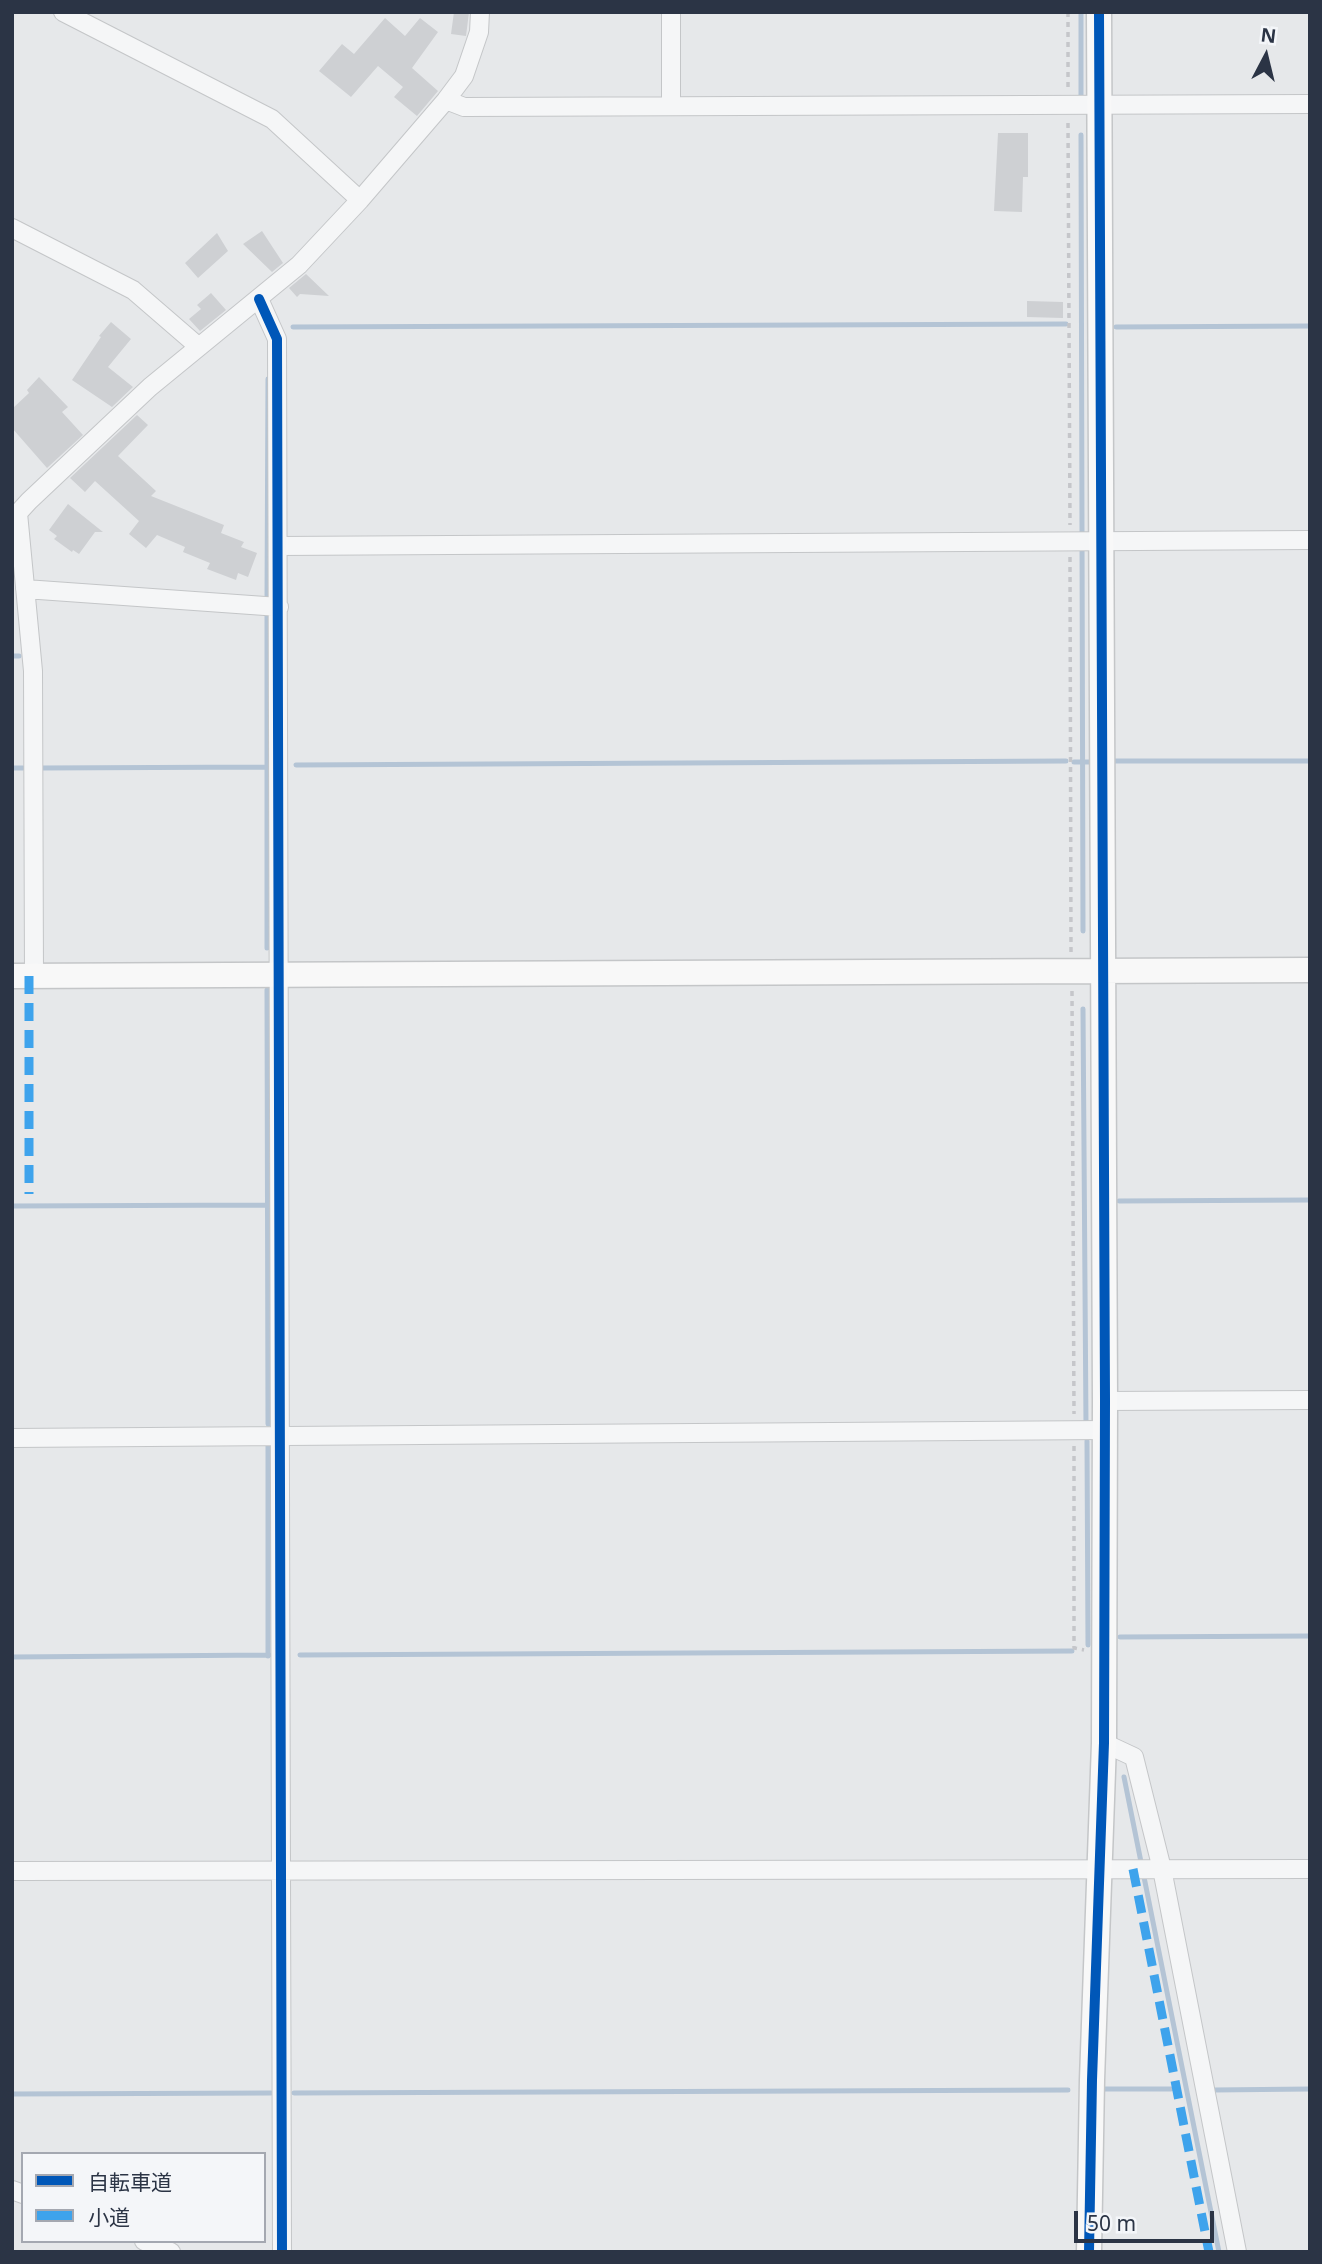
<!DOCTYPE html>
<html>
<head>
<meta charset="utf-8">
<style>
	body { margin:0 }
	#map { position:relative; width:1322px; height:2264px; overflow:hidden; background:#e6e8ea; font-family:"Noto Sans","Noto Sans JP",sans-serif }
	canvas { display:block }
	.frame { position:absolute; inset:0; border:14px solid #2b3445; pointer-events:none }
	.legend { position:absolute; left:21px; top:2152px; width:245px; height:91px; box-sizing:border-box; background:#f4f6f9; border:2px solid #a4a8b1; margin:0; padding:9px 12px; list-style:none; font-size:21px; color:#2b3445 }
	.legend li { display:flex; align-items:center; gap:14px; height:35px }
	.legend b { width:35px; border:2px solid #a4a8b1 }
	.north { position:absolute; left:1231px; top:21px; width:70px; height:70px; -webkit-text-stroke:5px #f4f6f9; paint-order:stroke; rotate:7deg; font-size:19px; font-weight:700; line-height:28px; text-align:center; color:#2b3445 }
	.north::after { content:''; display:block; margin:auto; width:24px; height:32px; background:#2b3445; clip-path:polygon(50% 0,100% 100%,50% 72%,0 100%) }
	.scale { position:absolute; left:1074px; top:2211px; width:140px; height:32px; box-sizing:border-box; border:4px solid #2b3445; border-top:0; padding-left:9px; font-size:21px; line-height:24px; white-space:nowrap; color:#2b3445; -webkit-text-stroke:5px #f4f6f9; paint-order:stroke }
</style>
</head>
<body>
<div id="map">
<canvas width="1322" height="2264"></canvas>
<div class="frame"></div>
<ul class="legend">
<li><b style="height:9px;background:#0057b8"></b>自転車道</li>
<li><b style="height:9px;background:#3ea3ec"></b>小道</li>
</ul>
<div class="north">N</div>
<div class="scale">50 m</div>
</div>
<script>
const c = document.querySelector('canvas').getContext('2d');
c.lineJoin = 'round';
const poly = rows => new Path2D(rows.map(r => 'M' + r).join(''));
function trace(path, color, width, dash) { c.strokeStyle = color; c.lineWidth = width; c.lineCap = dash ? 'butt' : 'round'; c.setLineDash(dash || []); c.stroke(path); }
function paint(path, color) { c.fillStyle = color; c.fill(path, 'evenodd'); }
trace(poly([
	[1081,12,1081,97],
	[1081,135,1083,931],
	[293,327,1066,324],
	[1116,327,1310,326],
	[267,600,268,379],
	[12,656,19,656],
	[1114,761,1310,761],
	[1074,762,1092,762],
	[296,765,1066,761],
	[12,768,23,768],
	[41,768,267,767],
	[267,948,267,616],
	[267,990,268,1424],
	[1083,1009,1086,1426],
	[1119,1201,1310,1200],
	[12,1206,267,1205],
	[1087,1441,1088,1645],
	[268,1446,268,1656],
	[1120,1637,1310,1636],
	[300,1655,1072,1651],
	[12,1657,269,1655],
	[1124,1777,1219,2252],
	[1102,2089,1171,2089],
	[1214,2090,1310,2089],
	[294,2093,1068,2090],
	[12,2094,271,2093]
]), '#b4c4d5', 5);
paint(poly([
	[454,12,469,12,466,36,451,34],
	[385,18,405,36,420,18,438,32,412,68,438,91,417,116,394,97,403,87,378,66,351,97,319,71,342,44,354,54],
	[998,133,1028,133,1028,177,1023,177,1022,212,994,211],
	[262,231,283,263,272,272,243,244],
	[217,233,228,251,198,278,185,263],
	[306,274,329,296,300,294,297,297,289,288],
	[211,293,226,310,200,331,189,319,201,309,197,305],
	[1027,301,1063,302,1063,318,1027,317],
	[111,322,131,339,108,367,133,387,112,407,72,380,101,337,99,336],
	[39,377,68,407,62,412,83,435,47,468,12,428,12,409,29,393,27,390],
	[137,415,148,425,118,456,156,491,151,496,224,525,221,533,244,542,241,547,257,553,248,577,238,573,236,580,207,569,210,563,183,552,185,547,157,535,146,548,129,534,139,521,95,481,85,492,70,478],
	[68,504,103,532,95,532,79,554,73,550,72,552,54,539,57,536,49,530]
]), '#ced0d3');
const street = poly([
	[63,12,272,119,360,200],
	[446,100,464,107,1310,104],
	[671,106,671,12],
	[12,228,133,290,199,347],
	[259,299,277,339,282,2252],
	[279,546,1310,540],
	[25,589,279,607],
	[34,976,33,671,18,513,29,501,150,387,299,265,360,200,446,100,464,76,479,32,480,12],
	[1105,1401,1310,1400],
	[12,1438,1105,1430],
	[1104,1743,1134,1757,1162,1869,1237,2252],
	[12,1871,1310,1869],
	[12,2190,23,2194],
	[144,2241,171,2252]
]);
const secondary = poly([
	[12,976,1310,970],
	[1089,2252,1092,2080,1104,1743,1105,1401,1099,12]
]);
trace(street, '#c4c6c8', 20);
trace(secondary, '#c4c6c8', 27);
trace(poly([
	[1068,12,1068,87],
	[1068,123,1070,525],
	[1070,557,1071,952],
	[1072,991,1074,1414],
	[1074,1446,1074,1648,1084,1650]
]), '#c5c6ca', 3.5, [5, 5]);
trace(street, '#f5f6f7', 18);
trace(secondary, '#f8f8f8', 24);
trace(poly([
	[29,976,29,1194],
	[1133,1869,1209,2252]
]), '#3ea3ec', 9, [18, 9]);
trace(poly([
	[259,299,277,339,282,2252],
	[1089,2252,1092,2080,1104,1743,1105,1401,1099,12]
]), '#0057b8', 10);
</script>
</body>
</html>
